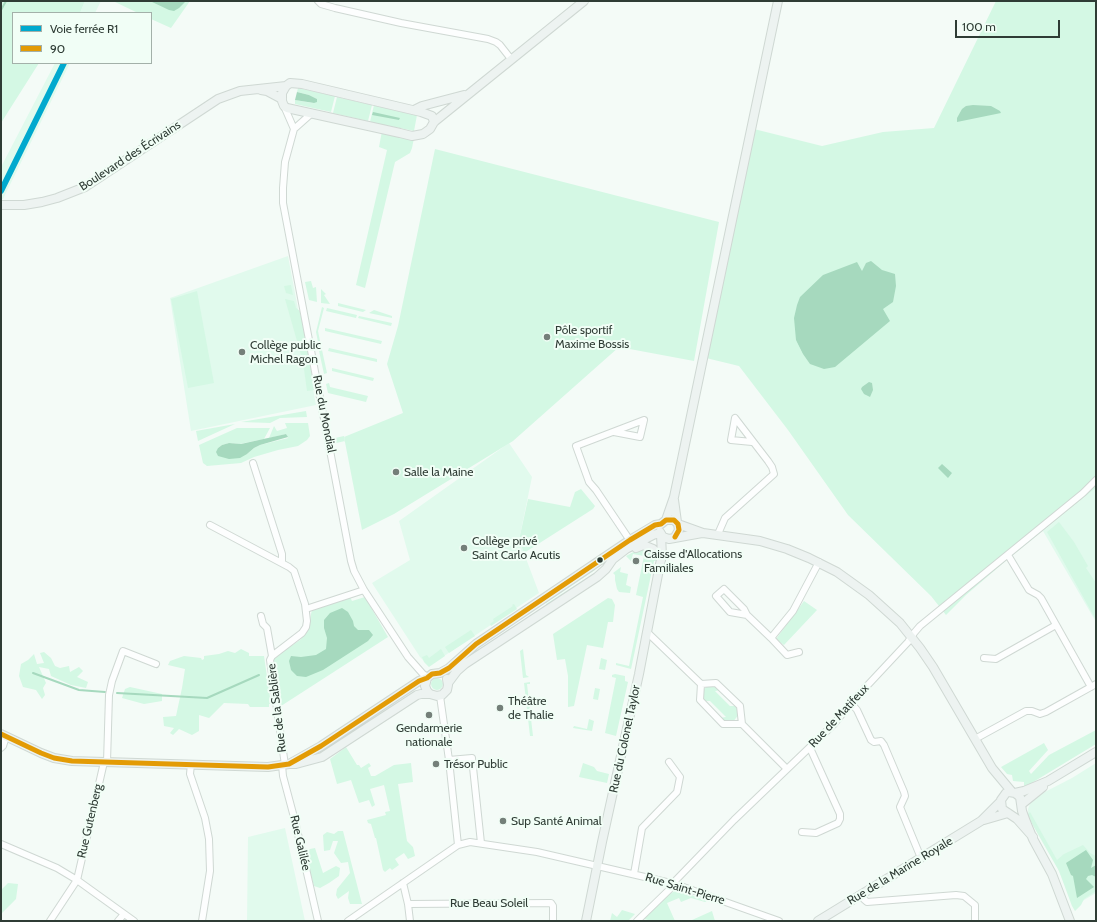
<!DOCTYPE html>
<html>
<head>
<meta charset="utf-8">
<style>
	body { margin:0 }
	#map { position:relative; width:1097px; height:922px; overflow:hidden; background:#f4fbf7; font-family:Cabin,sans-serif }
	canvas { display:block }
	.frame { position:absolute; inset:0; border:2px solid #2f3c35; pointer-events:none }
	.legend { position:absolute; left:12px; top:12px; width:140px; height:52px; box-sizing:border-box; background:#f1fef6; border:1px solid #a3b0a9; margin:0; padding:5px 7px; list-style:none; font-size:12px; color:#2f3c35 }
	.legend li { display:flex; align-items:center; gap:8px; height:20px }
	.legend b { width:20px; border:1px solid #a3b0a9 }
	.scale { position:absolute; left:955px; top:20px; width:105px; height:18px; box-sizing:border-box; border:2px solid #2f3c35; border-top:0; padding-left:5px; font-size:12px; line-height:14px; white-space:nowrap; color:#2f3c35; -webkit-text-stroke:3px #f1fef6; paint-order:stroke }
</style>
</head>
<body>
<div id="map">
<canvas width="1097" height="922"></canvas>
<div class="frame"></div>
<ul class="legend">
<li><b style="height:5px;background:#00a9ce"></b>Voie ferrée R1</li>
<li><b style="height:5px;background:#e39b05"></b>90</li>
</ul>
<div class="scale">100 m</div>
</div>
<script>
const c = document.querySelector('canvas').getContext('2d');
c.lineJoin = 'round';
function paint(path, color) { c.fillStyle = color; c.fill(path, 'evenodd'); }
const poly = rows => new Path2D(rows.map(r => 'M' + r).join(''));
function trace(path, color, width, dash) { c.strokeStyle = color; c.lineWidth = width; c.lineCap = dash ? 'butt' : 'round'; c.setLineDash(dash || []); c.stroke(path); }
function drawText(font, color, halo, rows, align = 'center') {
  c.font = font + ' Cabin,sans-serif'; c.lineWidth = 4; c.setLineDash([]); c.textBaseline = 'middle'; c.strokeStyle = halo; c.fillStyle = color; for (const [text, x, y, turn = 0] of rows) {
    c.save(); c.translate(x, y); c.rotate((+turn || 0) * Math.PI / 180); c.textAlign = isNaN(turn) ? turn : align; if (halo) c.strokeText(text, 0, 0); c.fillText(text, 0, 0); c.restore();
  }
}
paint(poly([
	[85,1,101,1,95,13,80,13],
	[55,63,70,63,3,199,1,199,1,167],
	[288,256,316,405,191,431,170,298],
	[509,443,532,477,519,540,539,593,429,666,420,657,372,583,410,560,399,521],
	[1096,488,1096,622,1043,531],
	[1096,763,1096,893,1074,906,1055,862,1028,816,1028,809,1031,801,1037,796,1072,778],
	[285,828,305,921,247,921,248,837]
]), '#e1faed');
paint(poly([
	[1,1,85,1,80,13,13,13,13,63,39,63,1,123],
	[113,1,190,1,171,28,151,19,151,13,138,13],
	[996,1,1096,1,1096,488,1008,559,966,595,946,615,931,596,848,515,788,430,739,366,706,358,754,129,822,146,883,132,934,128],
	[298,88,335,96,331,112,295,104,295,100,313,103,317,99,309,95,297,92],
	[337,97,372,105,368,121,333,113],
	[374,105,417,115,414,131,370,122],
	[382,131,414,138,412,148,410,153,395,162,365,288,356,285,387,150,379,147],
	[435,149,719,222,694,361,619,347,513,441,394,514,362,530,344,437,403,413,387,364,398,326],
	[311,281,313,288,316,287,317,302,309,300,305,282],
	[291,285,293,295,286,293,284,286],
	[321,289,326,294,324,295,330,304,321,303],
	[197,291,214,383,188,388,171,299],
	[285,299,294,301,296,308,300,311,315,390,307,391,303,362],
	[338,303,366,310,363,312,338,306],
	[322,307,324,308,318,331,320,341,318,342,316,332],
	[327,308,357,315,356,318,326,311],
	[374,310,392,316,392,318,369,313],
	[359,316,392,323,391,326,358,318],
	[325,328,382,341,381,344,325,331],
	[329,348,377,359,377,362,328,351],
	[322,350,327,373,324,374,319,351],
	[332,368,374,378,373,381,332,371],
	[329,383,330,387,368,396,366,402,328,393,326,384],
	[306,411,307,417,280,418,270,423,241,422],
	[285,423,308,423,310,436,307,440,298,446,278,450,254,457,241,463,207,466,203,463,199,445,237,428,270,428,264,439,240,444,229,443,222,445,218,448,247,454,254,448,260,445,288,438,286,434,269,438,274,426,277,431,287,428],
	[235,424,198,441,196,431],
	[344,436,345,441,332,444,331,439],
	[581,489,595,506,593,509,524,553,519,540,528,499,570,507,575,492],
	[1059,522,1074,542,1088,566,1086,568,1096,583,1096,620,1047,532],
	[639,549,652,552,655,556,656,561,654,561,631,669,616,665,616,663,629,666,643,597,636,595,644,556,633,554,631,561,626,556],
	[621,567,620,572,628,574,626,585,631,587,630,593,619,592,617,589,615,580,615,575,613,573],
	[594,568,595,570,546,603,544,601],
	[596,572,597,573,547,606,546,604],
	[350,597,352,601,365,597,388,637,281,706,279,704,273,661,275,657,300,640,309,629,311,614,312,610],
	[608,598,612,599,615,605,613,622,608,622,603,648,587,645,574,706,568,707,568,676,565,659,557,660,553,634],
	[804,601,817,610,784,645,776,639],
	[514,604,517,609,491,626,490,624,494,621,493,619,513,606,512,605],
	[471,630,475,636,449,653,445,647],
	[241,649,249,653,249,656,264,656,271,704,269,704,269,707,250,707,248,704,224,703,209,718,199,715,199,731,192,735,179,729,173,735,170,733,174,728,164,726,163,717,176,716,182,688,185,669,168,665,170,661,184,656,201,658,202,660,204,659,204,656,219,654,228,651,235,653],
	[441,649,445,656,429,667,424,662,422,657,427,655,429,658],
	[523,649,526,675,529,677,523,678,520,651],
	[44,652,51,658,55,666,60,668,69,666,70,672,79,667,83,671,77,677,88,682,86,688,71,685,51,676,49,669,39,667,46,683,43,688,45,695,42,699,36,690,23,687,19,676,21,664,28,660,34,654,37,664,44,663,40,653],
	[601,658,607,660,605,670,599,669],
	[615,674,625,676,625,681,628,682,616,736,605,733,616,678,612,677,612,675],
	'431 684a6 6 0 1 1 12 0a6 6 0 1 1-12 0Z',
	[530,682,530,684,527,684,533,736,530,736,524,683],
	[716,685,721,690,715,691,730,706,737,706,739,714,733,722,724,722,720,718,726,717,710,701,703,701,702,692,704,689,708,686],
	[130,687,162,694,162,701,144,704,122,698,125,689],
	[595,688,600,689,598,700,593,699],
	[589,719,594,721,592,731,573,728,574,726,587,729],
	[1096,730,1096,744,1030,784,1024,786,1024,782,1013,781,1012,775,1007,774,1001,767,1044,743,1048,750,1029,771,1031,774,1049,755],
	[346,747,357,765,359,765,361,768,369,763,371,766,368,768,371,776,375,776,394,765,411,763,413,782,398,784,407,841,413,847,415,856,408,859,404,853,395,859,399,865,392,870,390,868,385,872,383,870,376,838,375,838,371,824,368,823,367,820,386,815,385,812,390,811,384,785,370,789,375,805,372,807,369,800,359,803,351,780,337,784,330,759],
	[583,763,594,767,597,771,609,774,607,783,579,777],
	[1030,812,1057,860,1064,854,1083,845,1090,853,1096,856,1096,891,1084,899,1081,905,1075,911,1072,906,1059,871,1027,815],
	[338,831,343,831,362,904,350,904,348,898,349,891,338,899,336,895,337,889,350,873,348,862,341,863,334,853,338,841,333,841,330,850,324,851,323,835,327,832,334,834],
	[315,848,323,873,336,866,340,868,339,876,329,883,320,888,314,886,305,853,310,849],
	[8,883,18,884,16,899,1,914,1,890],
	[676,890,679,890,707,901,705,902,691,898,681,902,679,898,667,903,675,921,652,921,644,919,664,898],
	[622,910,635,914,628,921,610,921,612,913,617,917],
	[712,911,715,921,691,921,692,920]
]), '#d4f8e4');
paint(poly([
	[150,1,185,1,185,2,179,8,174,11,169,10],
	[297,92,309,95,317,99,317,102,314,103,295,100],
	[973,105,991,106,1000,111,1001,113,957,122,957,118,962,109,966,106],
	[373,112,400,118,399,120,372,115],
	[871,261,882,270,895,274,896,286,893,302,883,309,890,321,835,367,824,369,810,364,803,354,796,340,794,318,797,305,800,297,823,275,857,262,862,271,866,263],
	[869,382,872,383,873,390,870,397,864,394,861,389,862,387],
	[286,434,288,437,260,445,254,448,247,454,240,458,229,459,218,456,216,452,218,448,222,445,229,443,241,444],
	[942,464,952,473,948,478,938,468],
	[342,608,348,612,353,621,354,626,358,630,369,630,373,635,368,641,323,670,306,677,297,676,291,670,289,661,291,656,301,657,316,655,326,649,327,638,324,628,324,620,330,613],
	[1086,850,1093,860,1091,868,1096,865,1096,880,1096,877,1092,875,1088,876,1086,879,1094,887,1077,898,1073,876,1071,875,1066,863]
]), '#a6d9be');
trace(poly([
	[1,10,6,1],
	[33,673,79,690,105,692],
	[117,693,207,698,259,675]
]), '#a6d9be', 2);
const minor = poly([
	[318,1,321,4,335,8,401,23,488,39,496,42,500,45,511,59],
	[284,106,294,129],
	[312,113,294,129,285,162,283,188,283,203,351,561,354,571,364,590,408,657,423,674,428,677],
	[614,432,640,437,644,420,576,446,589,482,596,490,631,542],
	[253,463,282,554,282,562],
	[210,525,289,567,294,571,305,604,307,621,306,627,302,633,272,656,270,660,285,765],
	[718,534,725,518,774,474,772,467,768,461,735,418,731,440,752,442],
	[1008,555,1029,590,1038,595,1041,598,1091,687],
	[306,609,364,590],
	[747,615,730,612,716,596,724,589,744,609,747,615,771,638,793,611,819,562],
	[261,616,263,624,267,628,272,656],
	[646,633,649,634,701,684,700,700,723,724,742,724],
	[771,638,787,655,799,652],
	[984,658,996,659,1056,625],
	[701,684,716,683,740,706,742,724,787,769],
	[440,696,449,760,458,845],
	[851,703,857,710,871,740,874,742,881,741,884,745,904,792,905,796,900,807,921,858],
	[975,739,1026,711,1032,711,1040,714,1046,712,1096,684],
	[1,748,3,746,6,737],
	[449,760,472,758,481,843],
	[107,762,109,695,112,681,123,651,156,664],
	[191,764,190,774,205,818,209,839,210,871,202,921],
	[282,765,283,776,295,821,318,921],
	[802,832,816,833,838,823,840,819,840,814,810,748],
	[1,844,57,868,77,880,134,921],
	[634,874,642,828,677,792,680,777,669,762],
	[403,883,408,904,410,921],
	[859,895,867,902,956,895,964,896,975,905,975,921],
	[408,904,551,903,553,906,553,921],
	[50,921,77,880,104,762],
	[118,921,124,914],
	[348,921,458,845,470,842,537,852,675,884,779,921],
	[637,921,672,887,676,880,734,820,834,724,851,703,908,642,914,633,920,626,1083,493,1096,480]
]);
const secondary = poly([
	[286,86,282,93,282,101,284,106,287,108,400,133,412,136,423,134,430,129,434,122,584,1],
	[261,90,267,91,282,99],
	[414,110,422,106,464,95],
	[1,205,24,205,42,202,57,198,85,187,218,99,240,91,286,86,290,83,302,84,421,112,432,116,434,122],
	[674,500,677,522],
	[666,520,674,497,778,1],
	[678,524,703,533,760,541,787,549,809,558,837,572,869,595,900,623,920,648,933,667,992,768,1012,792],
	[660,532,663,537,669,539,702,533],
	[636,548,643,545,653,549,658,553,661,559],
	[427,678,425,686,427,691,430,694,437,696,442,695,447,690,448,685,447,679],
	[448,683,457,671,465,664,597,577,606,569,613,559,626,549,653,535,660,533],
	[1,734,41,753,54,758,72,761,268,767,289,764,321,746,419,681,427,678,432,674,440,673,449,668,476,644,630,540,655,525,661,524,666,520,674,520,678,524,679,530,675,537],
	[289,764,296,764,322,757,417,695,421,694,430,694],
	[1015,793,1024,791,1048,781,1096,752],
	[1022,804,1043,787],
	[984,820,1008,813],
	[1033,837,1017,819,1002,809,1001,800,1006,793,1009,792,1015,793,1020,797,1022,811,1026,822,1033,839,1052,874,1070,921],
	[586,921,602,842,639,674,660,564,662,556,661,535],
	[818,921,981,821,1000,802]
]);
trace(minor, '#cfd8d3', 8);
trace(secondary, '#cfd8d3', 10);
trace(minor, '#fdfefe', 6);
trace(secondary, '#edf3f1', 8);
trace(poly([
	[1,734,41,753,54,758,72,761,268,767,289,764,321,746,419,681,427,678,432,674,440,673,449,668,476,644,630,540,655,525,661,524,666,520,674,520,678,524,679,530,675,537]
]), '#e39b05', 5);
trace(poly([
	[1,191,64,63]
]), '#00a9ce', 6);
for (const [x, y, r, color] of [
	[547,337,4,"#747f79"],
	[242,352,4,"#747f79"],
	[396,472,4,"#747f79"],
	[464,548,4,"#747f79"],
	[600,560,3.5,"#2f3c35"],
	[636,561,4,"#747f79"],
	[500,708,4,"#747f79"],
	[429,715,4,"#747f79"],
	[436,764,4,"#747f79"],
	[503,821,4,"#747f79"]
]) { const dot = new Path2D(); dot.arc(x, y, r, 0, 2 * Math.PI); c.fillStyle = color; c.fill(dot); trace(dot, '#f1fef6', 1.5); }
drawText('12px', '#2f3c35', '#f1fef6', [
	["Boulevard des Écrivains",130,156,-33],
	["Rue du Mondial",324,414,79],
	["Rue de la Sablière",277,708,-97],
	["Rue de Matifeux",839,716,-47],
	["Rue du Colonel Taylor",625,739,-78],
	["Rue Gutenberg",90,821,-77],
	["Rue Galilée",300,843,77],
	["Rue de la Marine Royale",900,871,-31],
	["Rue Saint-Pierre",685,889,17],
	["Rue Beau Soleil",489,903]
]);
drawText('12px', '#2f3c35', '#f1fef6', [
	["Pôle sportif",555,330],
	["Maxime Bossis",555,344],
	["Collège public",250,345],
	["Michel Ragon",250,359],
	["Salle la Maine",404,472],
	["Collège privé",472,541],
	["Saint Carlo Acutis",472,555],
	["Caisse d'Allocations",644,554],
	["Familiales",644,568],
	["Théâtre",508,701],
	["de Thalie",508,715],
	["Gendarmerie",429,728,"center"],
	["nationale",429,742,"center"],
	["Trésor Public",444,764],
	["Sup Santé Animal",511,821]
], 'left');
</script>
</body>
</html>
